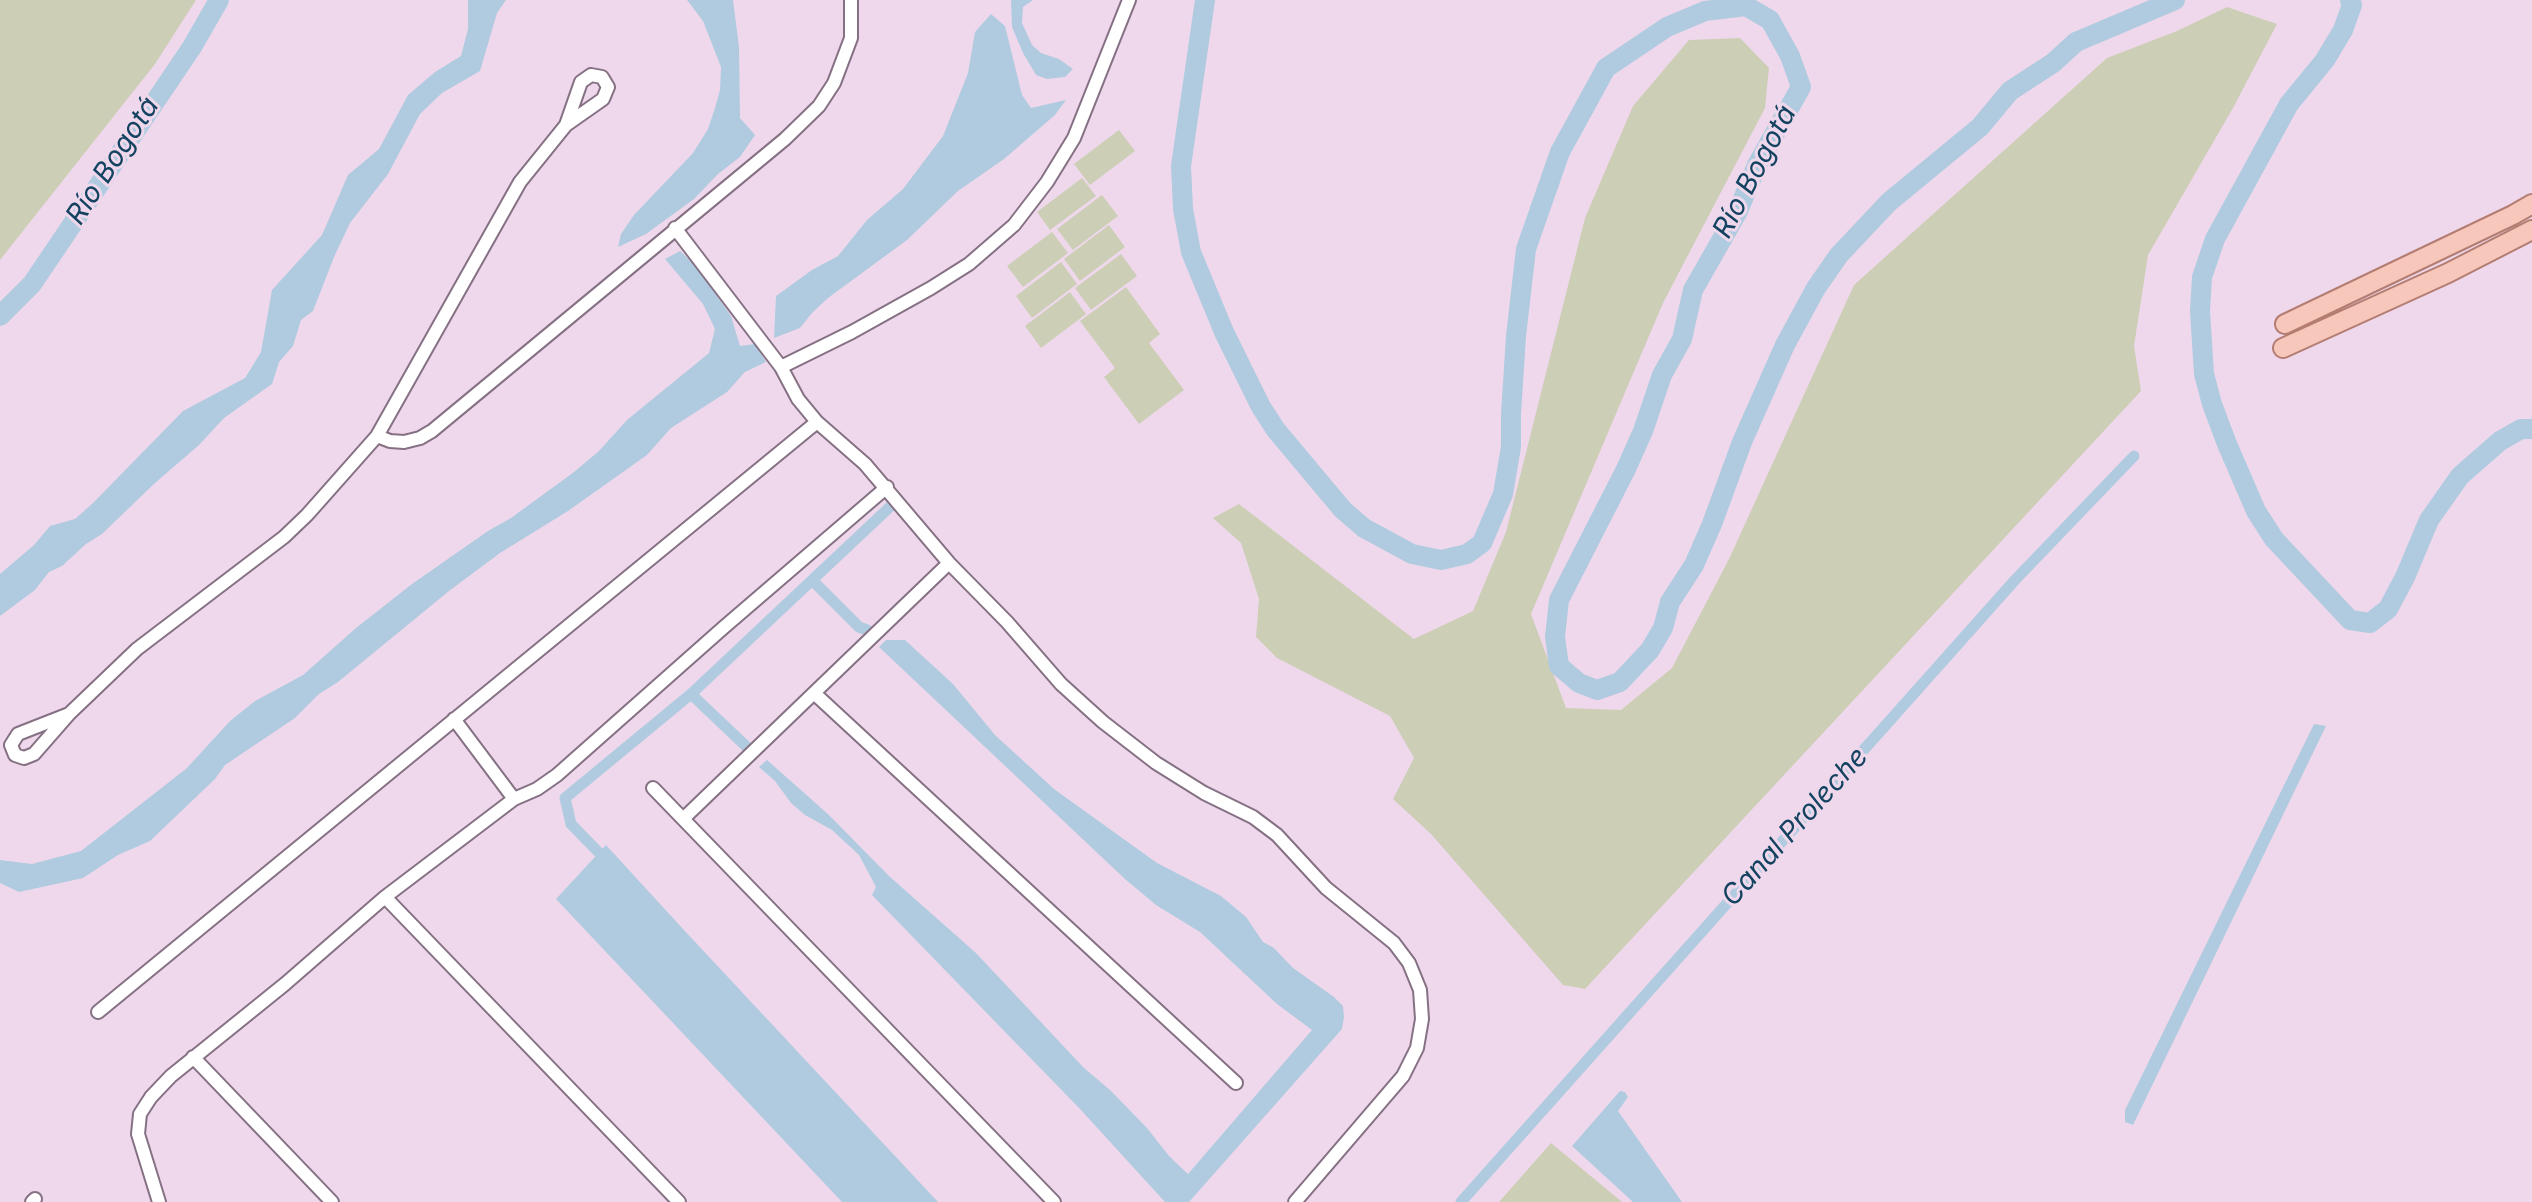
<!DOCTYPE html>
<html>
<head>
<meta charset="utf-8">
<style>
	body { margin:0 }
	canvas { display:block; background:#efd8ec }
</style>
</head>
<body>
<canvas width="2532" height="1202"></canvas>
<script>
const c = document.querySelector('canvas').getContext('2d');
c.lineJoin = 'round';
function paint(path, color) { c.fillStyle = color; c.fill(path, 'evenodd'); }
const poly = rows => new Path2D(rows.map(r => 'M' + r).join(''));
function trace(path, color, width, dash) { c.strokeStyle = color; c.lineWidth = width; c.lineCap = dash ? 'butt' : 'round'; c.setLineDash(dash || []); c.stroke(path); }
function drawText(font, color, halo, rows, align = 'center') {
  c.font = font + ' Inter,sans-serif'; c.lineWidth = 6; c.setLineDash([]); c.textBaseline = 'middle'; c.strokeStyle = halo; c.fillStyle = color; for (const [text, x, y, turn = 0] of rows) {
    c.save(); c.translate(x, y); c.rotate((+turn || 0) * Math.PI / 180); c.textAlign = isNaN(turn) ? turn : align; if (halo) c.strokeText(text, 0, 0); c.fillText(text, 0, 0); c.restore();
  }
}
paint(poly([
	[0,0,196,0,155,64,0,260],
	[2227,7,2277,24,2233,108,2148,255,2134,346,2141,391,1585,989,1563,985,1431,834,1393,799,1414,758,1390,716,1277,658,1256,637,1259,599,1241,543,1213,518,1239,504,1414,639,1473,611,1506,532,1585,218,1633,106,1689,40,1740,38,1769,68,1765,108,1663,303,1531,614,1566,708,1621,710,1672,668,1729,559,1854,285,2107,58,2177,31],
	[1119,130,1135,151,1090,185,1074,164],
	[1082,178,1096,196,1050,230,1037,212],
	[1102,195,1118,216,1073,250,1057,229],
	[1109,225,1125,247,1080,281,1064,259],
	[1052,232,1068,253,1023,287,1007,266],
	[1121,254,1137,276,1091,310,1075,288],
	[1061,262,1077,284,1032,318,1016,296],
	[1126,287,1160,334,1149,343,1184,390,1139,424,1104,377,1115,368,1080,321],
	[1070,292,1086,314,1041,348,1025,326],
	[1551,1143,1622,1202,1499,1202]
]), '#ccceb6');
paint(poly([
	[468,0,506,0,497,13,480,71,442,93,420,114,388,174,350,223,334,257,313,311,301,320,293,346,279,362,272,384,224,418,199,445,155,483,102,534,86,544,62,566,49,572,35,590,0,616,0,574,34,545,50,526,75,519,93,503,183,411,245,378,261,352,272,290,322,235,348,175,379,149,408,95,435,72,461,56,468,29],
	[687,0,733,0,739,47,740,118,755,135,740,157,718,174,694,199,646,234,618,247,621,234,634,215,693,153,708,129,715,108,720,90,721,67,703,21],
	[1011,0,1033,0,1023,7,1022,23,1032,45,1041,53,1059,59,1073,69,1065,77,1047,79,1036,75,1023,53,1012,27],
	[991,14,1005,26,1022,95,1031,108,1066,100,1055,115,1004,159,958,191,907,240,828,298,812,313,800,328,774,338,776,296,812,270,838,256,867,220,903,189,943,136,968,73,975,32],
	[680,251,695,265,731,316,740,346,755,344,766,362,745,372,727,392,671,428,647,455,568,511,500,553,449,591,338,682,319,694,295,718,225,765,215,779,150,841,118,855,83,878,19,892,0,883,0,860,32,864,81,851,187,768,230,721,255,701,303,675,356,628,412,584,488,531,511,518,574,472,599,451,627,420,709,353,715,329,703,304,665,259],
	[886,640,905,640,953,684,995,735,1054,789,1157,863,1221,896,1246,917,1263,942,1274,948,1293,968,1334,997,1343,1006,1344,1017,1342,1029,1189,1202,1165,1202,1080,1109,872,895,876,887,859,855,832,830,805,815,791,803,775,781,759,767,767,760,829,815,889,876,976,953,1084,1068,1110,1090,1147,1128,1169,1156,1188,1174,1312,1030,1277,1004,1200,932,1156,905,1125,879,879,647],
	[2314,724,2326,726,2133,1125,2125,1122,2125,1110],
	[606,845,683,929,938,1202,842,1202,556,899],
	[1620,1091,1625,1092,1628,1097,1618,1111,1682,1202,1633,1202,1572,1146]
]), '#b0cbdf');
trace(poly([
	[812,580,859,627,867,630],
	[691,694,750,750],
	[608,862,571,824,565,798,691,694,893,504],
	[1461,1202,2015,580,2134,456]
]), '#b0cbdf', 11);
trace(poly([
	[1205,0,1181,166,1183,209,1191,252,1224,332,1261,407,1276,430,1343,510,1364,528,1412,554,1441,560,1467,554,1482,543,1503,494,1511,447,1511,414,1516,336,1526,249,1560,152,1606,68,1667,27,1705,11,1746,6,1770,20,1790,56,1801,87,1757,165,1738,211,1693,290,1682,339,1662,375,1643,431,1626,469,1559,600,1555,637,1559,666,1579,683,1597,690,1620,682,1650,650,1663,628,1670,602,1694,565,1712,524,1742,442,1785,345,1816,288,1839,255,1889,202,1980,127,2010,91,2053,63,2076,42,2175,0],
	[2350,0,2352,5,2343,30,2325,60,2289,104,2215,239,2202,277,2200,311,2204,374,2212,404,2227,444,2256,511,2274,539,2350,620,2370,623,2388,609,2405,577,2429,520,2460,476,2500,441,2521,429,2532,429],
	[0,316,32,284,192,47,219,0]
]), '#b0cbdf', 20);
const street = poly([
	[675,228,781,367,798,399,817,422,865,464,949,563,1007,622,1061,684,1103,722,1156,763,1204,793,1253,817,1277,835,1326,888,1394,943,1409,963,1420,990,1422,1019,1417,1048,1403,1076,1295,1202],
	[781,367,852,332,931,288,969,264,1014,225,1047,182,1074,138,1129,0],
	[377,436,390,441,404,442,420,438,432,431,785,139,819,106,834,83,851,38,851,0],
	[814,693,1236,1083],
	[69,714,18,734,11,745,15,755,24,758,34,754,69,714,137,649,284,537,307,515,377,436,520,182,566,125,603,99,608,87,602,77,591,75,581,82,566,125],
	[454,719,514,799],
	[653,788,1054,1202],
	[684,818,949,563],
	[385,897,679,1202],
	[98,1012,817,422],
	[193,1057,332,1202],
	[32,1202,35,1199],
	[159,1202,138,1134,140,1114,151,1097,171,1076,285,984,385,897,514,799,537,789,557,775,723,628,887,487]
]);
const primary = poly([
	[2285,324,2513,215,2532,204],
	[2283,348,2448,273,2532,230]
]);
trace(street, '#857183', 16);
trace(primary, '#b47d72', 22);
trace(street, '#fff', 12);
trace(primary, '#f7c7bb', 18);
drawText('italic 28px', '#134360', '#efd8ec', [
	["Río Bogotá",113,161,-57],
	["Río Bogotá",1755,172,-62],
	["Canal Proleche",1795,827,-48]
]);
</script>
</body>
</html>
